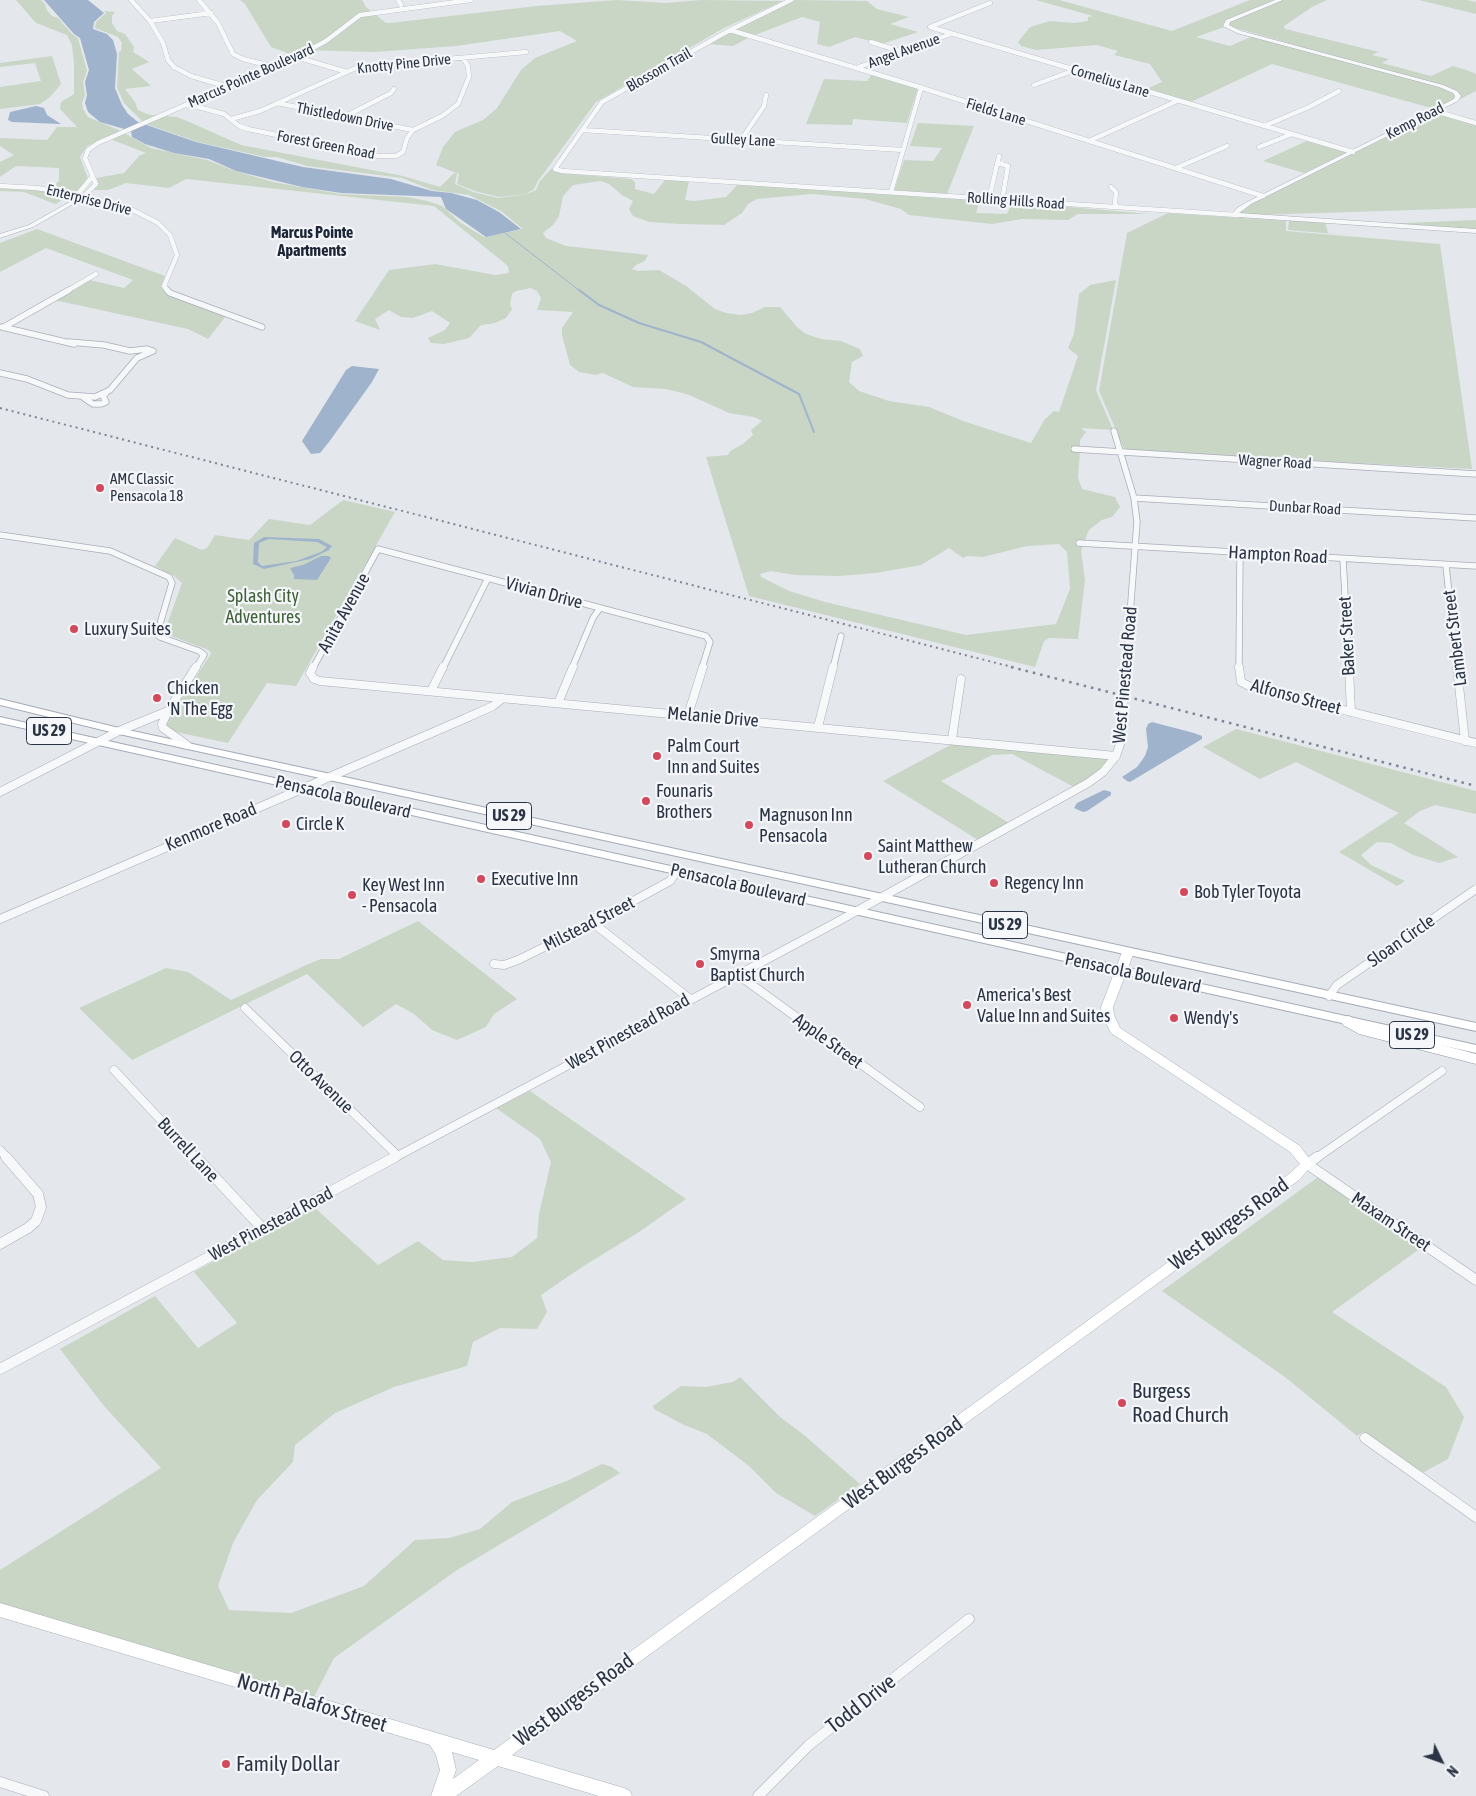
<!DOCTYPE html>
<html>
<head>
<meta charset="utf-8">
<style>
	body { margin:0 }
	#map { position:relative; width:1476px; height:1796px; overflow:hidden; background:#e4e7ec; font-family:"Asap Condensed",sans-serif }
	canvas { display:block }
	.north { position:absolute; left:1416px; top:1736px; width:50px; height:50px; -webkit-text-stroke:4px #f4f6f9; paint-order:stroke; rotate:132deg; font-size:14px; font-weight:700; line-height:20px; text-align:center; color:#2b3445 }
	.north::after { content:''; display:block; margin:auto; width:18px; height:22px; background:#2b3445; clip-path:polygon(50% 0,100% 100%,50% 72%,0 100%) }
</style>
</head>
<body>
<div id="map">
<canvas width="1476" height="1796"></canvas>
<div class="north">N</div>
</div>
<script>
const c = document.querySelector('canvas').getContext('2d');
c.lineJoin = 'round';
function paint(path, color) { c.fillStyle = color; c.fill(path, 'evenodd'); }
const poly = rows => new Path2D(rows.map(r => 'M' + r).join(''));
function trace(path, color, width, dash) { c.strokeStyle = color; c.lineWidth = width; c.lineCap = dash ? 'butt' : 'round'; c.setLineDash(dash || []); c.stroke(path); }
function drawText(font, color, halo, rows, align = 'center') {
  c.font = font + ' "Asap Condensed",sans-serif'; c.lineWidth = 4.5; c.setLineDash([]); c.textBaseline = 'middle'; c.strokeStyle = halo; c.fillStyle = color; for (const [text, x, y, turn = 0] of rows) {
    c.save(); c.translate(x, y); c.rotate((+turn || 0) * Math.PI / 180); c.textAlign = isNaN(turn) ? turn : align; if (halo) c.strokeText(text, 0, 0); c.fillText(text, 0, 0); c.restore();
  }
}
paint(poly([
	[16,0,41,0,45,4,47,10,52,16,58,18,72,34,78,38,87,71,83,82,85,95,82,103,83,109,88,117,121,131,87,146,80,157,88,179,75,193,51,189,59,181,59,168,16,166,0,177,0,162,14,155,0,146,0,138,47,140,57,127,77,127,60,109,61,102,74,94,74,64,72,45,67,35,36,23],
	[240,0,362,0,366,7,386,23,390,23,537,6,617,0,666,3,701,0,783,1,724,28,596,102,538,181,534,189,526,194,499,197,475,191,457,184,459,174,436,165,443,147,455,132,483,120,497,108,521,70,535,58,577,41,560,31,456,46,374,52,303,50,293,55,271,47,245,4],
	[795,0,867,1,877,9,909,17,890,24,918,32,882,44,855,37,829,47,817,44,820,22,802,17,755,35,734,29],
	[1036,0,1059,0,1172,31,1250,0,1276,0,1226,21,1223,24,1224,27,1196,37,1230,46,1253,36,1440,87,1453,92,1455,96,1453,99,1435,109,1272,64,1189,103,1144,90,1162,82,1150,64,1114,55,1118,51,1097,45,1036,50,1021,46,1018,42,1030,27,1050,21,1074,23,1088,21,1088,17,1093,16],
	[1284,0,1327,0,1312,7,1284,26,1285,29,1379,52,1372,55,1389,59,1382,63,1431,76,1453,66,1469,71,1476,74,1476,91,1460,99,1458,92,1229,26,1230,22],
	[1419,0,1467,0,1476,2,1476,14],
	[104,11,115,12,112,16,112,23,117,31,125,34,134,47,133,52,149,62,132,69,151,86,125,89,135,102,138,110,147,114,158,116,143,122,124,103,117,88,119,52,121,51,122,43,118,37,95,28,96,22,106,13],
	[732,31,752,36,733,46,708,44],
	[52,56,61,84,50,97,40,104,0,109,0,87,41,81,35,63,0,67,0,63],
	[872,74,918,88,907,123,853,119,852,125,806,124,824,79,867,81],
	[1436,113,1476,124,1476,208,1256,215,1239,213,1252,203],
	[163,116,177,117,187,121,241,145,403,176,440,187,454,173,457,174,455,184,473,192,498,198,527,194,536,190,540,181,552,168,554,171,560,173,631,179,635,182,635,189,654,194,665,180,689,181,685,200,694,201,726,197,739,183,980,199,976,213,1007,214,1012,202,1150,214,1078,214,1068,220,1022,219,992,224,909,215,901,209,865,199,812,194,757,199,748,204,742,213,724,225,681,224,649,222,633,216,629,209,633,201,622,195,609,184,600,181,573,185,563,196,559,216,553,225,543,233,546,238,566,246,648,255,645,261,636,265,632,269,638,271,659,270,686,286,715,309,726,313,741,315,752,313,765,307,780,307,797,327,806,334,821,339,841,341,860,349,863,356,852,362,849,382,859,391,889,401,929,407,963,421,1031,443,1045,419,1054,411,1059,412,1078,356,1068,348,1074,334,1079,294,1090,285,1116,280,1096,390,1113,430,1081,428,1086,432,1080,440,1080,448,1070,447,1070,450,1080,451,1078,478,1082,489,1115,497,1120,507,1112,517,1102,520,1089,530,1084,542,1075,541,1076,545,1083,545,1081,551,1085,580,1078,639,1049,638,1044,641,1035,667,749,596,706,457,728,455,730,451,743,444,753,435,751,430,762,421,754,417,729,413,687,394,666,389,633,387,603,373,595,375,579,372,570,365,562,335,562,328,573,312,537,310,541,298,537,291,530,288,516,291,512,294,510,304,512,309,506,318,495,323,481,325,469,338,444,344,431,343,428,338,445,330,450,323,432,311,413,318,401,317,389,310,375,319,380,330,355,321,389,270,435,264,495,275,509,273,508,266,434,206,186,179,169,188,126,183,108,190,94,190,99,184,96,178,124,173,139,156,146,153,110,139,124,133,151,148,207,160,235,171,273,182,340,194,407,197,427,201,442,206,461,223,484,237,523,229,501,211,469,195,432,190,402,178,307,166,277,157,265,157,198,142,146,124],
	[1059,544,1067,552,1070,589,1056,624,966,635,825,602,789,591,761,577,760,574,770,571,796,575,839,576,876,573,921,565,949,548,963,558,967,556,983,557,1027,546],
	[918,123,974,126,947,194,894,191,904,160,933,161,942,148,910,146],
	[1309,140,1349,152,1304,173,1263,161],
	[0,188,48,191,72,195,55,204,24,192,0,191],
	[1168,213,1286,221,1286,231,1440,244,1472,469,1125,451,1099,391,1127,233],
	[1285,220,1325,222,1328,233,1359,236,1288,230,1289,221],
	[1476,220,1476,230,1383,224],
	[37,229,165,276,161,286,167,293,226,316,208,339,188,329,54,300,89,280,124,288,133,280,46,248,0,272,0,243],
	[343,500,395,512,296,686,267,683,228,743,171,731,168,728,166,722,211,654,210,651,206,649,166,634,165,630,182,583,174,576,155,566,175,538,202,550,207,548,215,535,249,540,269,519,310,525],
	[1236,729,1476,791,1476,814,1435,805,1420,811,1404,823,1458,857,1439,863,1413,855,1391,843,1377,842,1361,855,1371,865,1405,881,1397,886,1339,852,1399,813,1296,762,1260,779,1203,747],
	[956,742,1110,757,1099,771,1074,787,1012,754,992,755,941,781,1009,823,978,840,883,781],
	[418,921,517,999,494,1014,486,1027,457,1040,432,1030,414,1014,396,1004,363,1027,307,974,132,1060,79,1008,166,968,188,972,231,1000,306,965,321,959,339,959],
	[530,1091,686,1199,639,1232,582,1267,541,1295,547,1312,537,1329,500,1328,473,1342,467,1366,394,1387,335,1413,295,1445,293,1462,257,1500,233,1543,218,1586,229,1610,291,1613,364,1586,415,1540,449,1538,480,1529,512,1502,569,1480,602,1464,612,1467,620,1473,457,1570,334,1658,314,1697,0,1604,0,1570,161,1468,104,1406,60,1349,155,1296,198,1348,237,1323,194,1272,314,1207,378,1265,418,1241,443,1260,472,1262,512,1257,537,1238,539,1214,551,1162,540,1139,496,1108],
	[1318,1177,1421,1248,1332,1312,1446,1387,1464,1417,1448,1459,1422,1473,1363,1432,1357,1436,1285,1377,1162,1291],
	[740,1377,780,1417,804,1435,860,1484,815,1516,776,1493,749,1466,707,1434,682,1424,654,1409,653,1406,681,1386,706,1387,733,1382]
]), '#c9d6c5');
paint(poly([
	[44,0,88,0,104,13,94,22,93,29,107,34,113,40,117,54,115,88,122,105,128,114,138,122,196,142,303,167,391,179,432,191,451,193,477,200,499,212,521,229,486,237,446,209,441,197,341,193,302,187,236,171,209,159,174,153,145,144,132,137,131,131,100,122,88,112,85,103,87,95,85,82,89,70,80,38,74,34],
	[36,106,44,108,47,115,61,124,12,122,8,120,10,112],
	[352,366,379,369,372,382,329,442,320,453,311,454,302,441,346,370],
	[264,537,319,539,332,546,329,550,310,559,264,569,253,564,254,543],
	[269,539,317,542,327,547,321,552,296,561,262,566,258,562,259,543],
	[321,556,329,556,331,558,317,580,294,579,294,575,290,568,303,565],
	[1152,722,1194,733,1202,736,1202,739,1130,782,1127,781,1122,777,1137,767,1145,756,1148,747,1146,729,1148,724],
	[1104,790,1111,792,1111,795,1087,811,1083,812,1074,808,1077,803]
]), '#9fb4cc');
trace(poly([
	[505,233,580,291]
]), '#9fb4cc', 1);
trace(poly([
	[579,290,599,305,639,323,701,342,799,394,814,432]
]), '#9fb4cc', 2);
const minorFar3 = poly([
	[131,0,150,21,163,43,168,60,174,67,191,76,229,87],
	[199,0,218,23,233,54,243,59,275,67],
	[398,0,401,5],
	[791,0,730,30,602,102,555,169,562,171,1238,215],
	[990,3,930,27,1353,152],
	[150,21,211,13],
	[730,30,916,86,1263,196],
	[871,42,903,52],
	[296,57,347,72],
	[856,68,951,34],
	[1034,85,1075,70],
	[277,103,413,130],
	[187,104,224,114,239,126,248,129,378,156,396,156,403,152,407,138,413,130,442,116,458,104,469,77,468,66,463,58],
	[1435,111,1476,123],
	[344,117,391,93,394,89],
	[231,119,260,111,358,67,526,52],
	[1264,126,1309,107,1339,91],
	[582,130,903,150],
	[741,140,764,106,766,95],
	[1089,141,1177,101],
	[1259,147,1292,134],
	[998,163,1008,166,1002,200],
	[1176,168,1227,146],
	[0,186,37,188,77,195,127,207,158,223,170,235,177,255,164,286,168,291],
	[1111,187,1116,192,1115,203,1117,207],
	[891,192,921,88],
	[77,195,92,177],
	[84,196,96,184,85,158,88,150,98,143,296,57,326,41,360,15,471,0],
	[989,199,999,156],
	[67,291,96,274]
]);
const minorFar2 = poly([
	[167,290,170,293,262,327],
	[2,327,74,344],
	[4,327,69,290],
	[0,373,27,379,68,395,95,397,110,390,137,358,153,351,147,349,130,351,104,345,69,342],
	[84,398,93,404,101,404,106,402,103,396,106,393],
	[1114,431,1134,498,1137,522,1126,668],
	[1074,449,1476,474],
	[1134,498,1476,518],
	[0,535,110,551,169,577,172,583,157,634,160,637,199,651,204,655,196,668],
	[1079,543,1476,566],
	[1343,559,1349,668],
	[1446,566,1457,668],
	[313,668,378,549,706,636,710,642,702,668],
	[443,668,488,578],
	[572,668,593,618,600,608],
	[833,668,841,636],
	[1239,668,1240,553]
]);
const minorFar1 = poly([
	[313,667,310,673,314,679,320,681,1116,756],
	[1239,667,1241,682,1251,687,1476,743],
	[1349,667,1351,712],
	[1457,667,1465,741],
	[431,691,443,667],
	[558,703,573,667],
	[168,711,162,724,163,728,187,745],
	[688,715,703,667],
	[818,727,833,667],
	[952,739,961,679],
	[0,792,119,731,168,711,196,667],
	[0,919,464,719,493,706,503,698],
	[593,923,690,999],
	[494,964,504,965,518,960,591,924,670,881,677,871],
	[737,974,920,1107],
	[1329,996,1337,985,1476,889],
	[245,1008,398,1156],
	[114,1070,197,1159],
	[0,1150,8,1159],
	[392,1159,835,923,1088,783,1103,772,1116,756,1121,741,1126,667],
	[1315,1159,1442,1071]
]);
const minor = poly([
	[196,1157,263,1229],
	[1317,1157,1307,1164,1476,1280],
	[0,1244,28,1228,36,1221,41,1207,38,1194,6,1157],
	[0,1369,395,1157],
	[1365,1438,1476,1517],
	[0,1782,44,1796],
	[758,1796,809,1745,969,1619]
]);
const tertiary = poly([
	[1275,0,1283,0,1230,22,1229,25,1241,31,1443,85,1457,91,1461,96,1458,101,1251,204,1239,213,1476,229,1476,233,1238,217,1234,214,1233,213,1237,208,1247,202,1433,110,1454,99,1455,96,1453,93,1439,87,1237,33,1223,26,1226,20,1275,0],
	[82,195,87,196,33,227,0,238,0,234,29,225,82,195]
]);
const secondary = poly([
	[1128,948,1134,952,1113,1007,1114,1015,1120,1028,1300,1146,1313,1164,1299,1180,512,1755,624,1788,630,1791,632,1796,599,1796,498,1766,456,1796,431,1796,440,1770,436,1755,430,1745,0,1617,0,1603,494,1750,950,1421,1289,1174,1300,1164,1290,1152,1111,1033,1102,1015,1101,1007,1122,952,1128,948],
	[452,1752,479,1760,453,1779,456,1770,452,1752]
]);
const primary = poly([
	[0,699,119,728,1476,1023,1476,1031,119,734,0,705,0,699],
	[0,717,1476,1045,1476,1053,0,723,0,717]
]);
const motorway = poly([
	[1349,1016,1370,1026,1476,1054,1476,1064,1359,1034,1343,1025,1341,1021,1343,1017,1349,1016]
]);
trace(minorFar3, '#a9aeb7', 5);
trace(minorFar2, '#a9aeb7', 7);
trace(minorFar1, '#a9aeb7', 9);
trace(minor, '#a9aeb7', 11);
trace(tertiary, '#a9aeb7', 1);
trace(secondary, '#a9aeb7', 1);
trace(primary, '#a3abb8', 2);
trace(motorway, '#8b94a3', 1);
trace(minorFar3, '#f7f8fa', 4.5);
trace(minorFar2, '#f7f8fa', 5.5);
trace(minorFar1, '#f7f8fa', 8);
trace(minor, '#f7f8fa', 10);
paint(tertiary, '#f7f8fa');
paint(secondary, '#fff');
paint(primary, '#fff');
paint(motorway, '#fff');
trace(poly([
	[0,408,1016,668]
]), '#7d8696', 2, [2, 4]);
trace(poly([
	[1011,667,1476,786]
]), '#7d8696', 2.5, [2.5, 5]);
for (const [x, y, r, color] of [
	[100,488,5,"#d1495b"],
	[74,629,5,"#d1495b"],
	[157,698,5,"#d1495b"],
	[657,756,5,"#d1495b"],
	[646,801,5,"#d1495b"],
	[286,824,5,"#d1495b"],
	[749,825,5,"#d1495b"],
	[868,856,5,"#d1495b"],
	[481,879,5,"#d1495b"],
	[994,883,5,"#d1495b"],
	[1184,892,5,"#d1495b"],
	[352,895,5,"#d1495b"],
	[700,964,5,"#d1495b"],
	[967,1005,5,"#d1495b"],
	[1174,1018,5,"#d1495b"],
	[1122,1403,5,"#d1495b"],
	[226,1764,5,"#d1495b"]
]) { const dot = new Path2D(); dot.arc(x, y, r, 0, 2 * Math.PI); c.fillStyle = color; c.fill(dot); trace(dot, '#f4f6f9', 2); }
drawText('15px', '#2b3445', '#f4f6f9', [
	["Angel Avenue",904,51,-20],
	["Knotty Pine Drive",404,64,-6],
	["Blossom Trail",659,70,-30],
	["Marcus Pointe Boulevard",251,76,-24],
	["Cornelius Lane",1110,81,17],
	["Fields Lane",996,112,17],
	["Thistledown Drive",345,117,11],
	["Kemp Road",1415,121,-27],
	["Gulley Lane",743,140,3],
	["Forest Green Road",326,145,11],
	["Enterprise Drive",89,200,14],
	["Rolling Hills Road",1016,201,4],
	["Wagner Road",1275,462,3],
	["Dunbar Road",1305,508,3]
]);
drawText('15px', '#2b3445', '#f4f6f9', [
	["AMC Classic",110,479],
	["Pensacola 18",110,496]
], 'left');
drawText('bold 16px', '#1d2536', '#f4f6f9', [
	["Marcus Pointe",312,233],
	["Apartments",312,251]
]);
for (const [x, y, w] of [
	[49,731,45],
	[509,816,45],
	[1005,925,45],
	[1412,1035,45]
]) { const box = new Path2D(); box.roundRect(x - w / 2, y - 13.5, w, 27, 4); c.fillStyle = '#f4f6f9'; c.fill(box); trace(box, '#2b3445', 1); }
drawText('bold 16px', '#2b3445', null, [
	["US 29",49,731],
	["US 29",509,816],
	["US 29",1005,925],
	["US 29",1412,1035]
]);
drawText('18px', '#2b3445', '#f4f6f9', [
	["Hampton Road",1278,555,3],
	["Vivian Drive",544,593,15],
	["Anita Avenue",344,613,-61],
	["Baker Street",1347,636,-93],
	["Lambert Street",1455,638,-97],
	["West Pinestead Road",1125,675,-85],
	["Alfonso Street",1296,697,15],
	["Melanie Drive",713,717,5],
	["Pensacola Boulevard",343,797,13],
	["Kenmore Road",211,827,-23],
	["Pensacola Boulevard",738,885,13],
	["Milstead Street",589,924,-27],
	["Sloan Circle",1401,941,-35],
	["Pensacola Boulevard",1133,973,12],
	["West Pinestead Road",628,1032,-29],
	["Apple Street",828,1041,36],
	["Otto Avenue",321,1082,44],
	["Burrell Lane",188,1150,47],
	["Maxam Street",1391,1222,34],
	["West Pinestead Road",271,1224,-28]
]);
drawText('18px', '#3f6138', '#f4f6f9', [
	["Splash City",263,596],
	["Adventures",263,617]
]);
drawText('18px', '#2b3445', '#f4f6f9', [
	["Luxury Suites",84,629],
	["Chicken",167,688],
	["'N The Egg",167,709],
	["Palm Court",667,746],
	["Inn and Suites",667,767],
	["Founaris",656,791],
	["Brothers",656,812],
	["Magnuson Inn",759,815],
	["Pensacola",759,836],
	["Circle K",296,824],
	["Saint Matthew",878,846],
	["Lutheran Church",878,867],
	["Executive Inn",491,879],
	["Regency Inn",1004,883],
	["Key West Inn",362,885],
	["- Pensacola",362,906],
	["Bob Tyler Toyota",1194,892],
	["Smyrna",710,954],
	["Baptist Church",710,975],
	["America's Best",977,995],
	["Value Inn and Suites",977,1016],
	["Wendy's",1184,1018]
], 'left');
drawText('21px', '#2b3445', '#f4f6f9', [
	["West Burgess Road",1229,1224,-36],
	["West Burgess Road",903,1463,-36],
	["West Burgess Road",574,1700,-36],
	["North Palafox Street",312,1703,17],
	["Todd Drive",861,1704,-38]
]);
drawText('21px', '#2b3445', '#f4f6f9', [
	["Burgess",1132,1391],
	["Road Church",1132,1415],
	["Family Dollar",236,1764]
], 'left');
</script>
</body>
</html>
